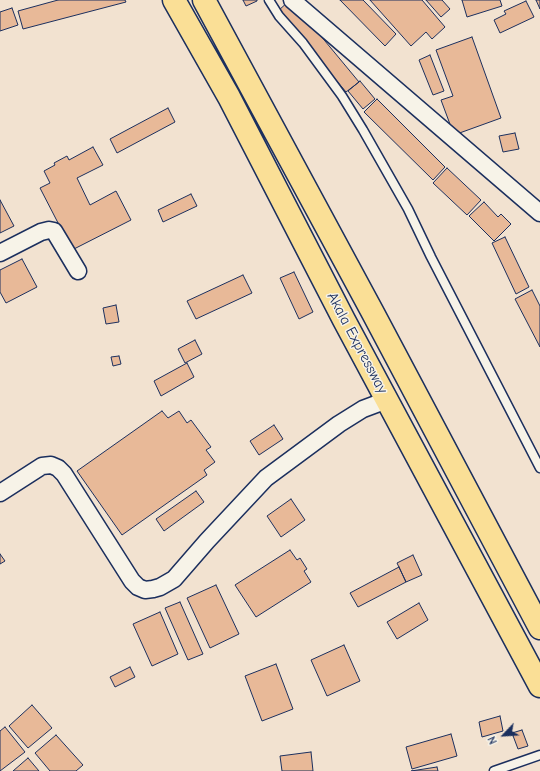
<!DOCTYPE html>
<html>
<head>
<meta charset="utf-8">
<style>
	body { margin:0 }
	#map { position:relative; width:540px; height:771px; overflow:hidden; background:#f2e2d0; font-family:"Comic Neue",sans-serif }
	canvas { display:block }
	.north { position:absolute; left:484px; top:715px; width:40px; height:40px; -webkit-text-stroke:3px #f7f3e8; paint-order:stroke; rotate:245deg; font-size:11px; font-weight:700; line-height:16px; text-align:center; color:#1b2f5e }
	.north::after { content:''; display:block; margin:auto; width:14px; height:18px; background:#1b2f5e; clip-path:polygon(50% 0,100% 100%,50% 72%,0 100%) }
</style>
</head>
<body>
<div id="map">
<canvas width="540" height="771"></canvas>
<div class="north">N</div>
</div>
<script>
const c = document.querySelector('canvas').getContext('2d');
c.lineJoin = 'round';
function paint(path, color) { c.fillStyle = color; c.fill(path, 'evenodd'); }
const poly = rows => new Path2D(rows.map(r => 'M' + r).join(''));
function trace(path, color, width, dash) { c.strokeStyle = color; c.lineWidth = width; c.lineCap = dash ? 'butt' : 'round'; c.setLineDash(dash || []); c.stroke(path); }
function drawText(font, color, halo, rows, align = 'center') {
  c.font = font + ' "Comic Neue",sans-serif'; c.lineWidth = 3; c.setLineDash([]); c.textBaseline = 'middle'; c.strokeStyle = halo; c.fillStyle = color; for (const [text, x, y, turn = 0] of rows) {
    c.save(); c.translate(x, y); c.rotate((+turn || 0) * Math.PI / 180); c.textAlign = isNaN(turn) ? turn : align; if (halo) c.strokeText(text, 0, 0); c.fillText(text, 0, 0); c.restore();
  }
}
const building = poly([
	[58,0,125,0,126,2,23,29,18,11,58,0],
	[243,0,257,0,257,1,246,6,243,0],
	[290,0,291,0,359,82,346,92,278,11,290,0],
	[340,0,363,0,396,34,385,46,340,0],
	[370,0,422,0,445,27,432,39,426,32,411,46,370,0],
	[426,0,442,0,450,9,441,17,426,0],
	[462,0,500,0,502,6,467,17,462,0],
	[536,0,540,0,540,9,536,0],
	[526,1,534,17,500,33,494,20,506,14,504,11,526,1],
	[12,8,18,25,0,31,0,12,12,8],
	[472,37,501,118,454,135,441,100,453,96,436,50,472,37],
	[430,55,444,91,433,95,419,60,430,55],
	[360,81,375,99,363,109,348,91,360,81],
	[377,99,445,167,433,180,364,112,377,99],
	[168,108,175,122,117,153,110,139,168,108],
	[515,133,519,149,503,152,499,136,515,133],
	[93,147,103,165,77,178,90,205,116,191,131,220,72,250,40,188,50,183,44,171,55,165,54,163,67,156,69,160,93,147],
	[447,168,481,200,467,215,433,183,447,168],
	[191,194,197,206,163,222,158,210,191,194],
	[0,200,14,226,0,233,0,200],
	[484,202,498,217,501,214,511,224,494,241,469,216,484,202],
	[505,237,529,287,516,294,492,243,505,237],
	[22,259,37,287,6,303,0,292,0,270,22,259],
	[294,272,313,312,299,319,280,278,294,272],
	[243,275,252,293,196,319,187,301,243,275],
	[532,290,540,306,540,347,515,299,532,290],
	[116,305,119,322,106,324,103,308,116,305],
	[195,340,202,354,185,363,178,349,195,340],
	[119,356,121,364,113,366,111,357,119,356],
	[187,363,194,377,161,396,154,381,187,363],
	[162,411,168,418,179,411,187,423,191,420,211,447,206,450,215,462,204,470,207,475,122,535,77,471,162,411],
	[274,425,283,439,259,455,250,441,274,425],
	[196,491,204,502,164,531,156,519,196,491],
	[291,499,305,520,281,537,267,516,291,499],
	[290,550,297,560,300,558,307,569,304,571,311,582,256,617,235,585,290,550],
	[0,554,5,561,0,564,0,554],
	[413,555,422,575,406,582,397,563,413,555],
	[399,567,406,582,358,607,350,593,399,567],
	[216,585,239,634,210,648,187,598,216,585],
	[180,602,203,654,188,660,165,608,180,602],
	[419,603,428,620,397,639,387,622,419,603],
	[160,612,178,654,152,666,133,624,160,612],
	[344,645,360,681,327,696,311,660,344,645],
	[276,664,293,709,262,721,245,676,276,664],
	[130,667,135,677,115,687,110,677,130,667],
	[32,705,52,728,28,748,9,726,32,705],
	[500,716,503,731,482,737,479,722,500,716],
	[5,727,25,752,0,771,0,731,5,727],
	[522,730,528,746,518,749,512,733,522,730],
	[451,734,457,756,412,769,406,747,451,734],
	[56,735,83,765,76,771,50,771,35,753,56,735],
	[311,752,313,771,282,771,280,756,311,752],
	[28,758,39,771,13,771,28,758],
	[437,767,438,771,411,771,437,767]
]);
paint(building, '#e8b998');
trace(building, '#1b2f5e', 1);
const service = poly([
	[269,0,279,16,303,43,342,96,363,130,408,209,431,257,540,468],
	[494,771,540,755]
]);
const minor = poly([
	[292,0,540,213],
	[0,253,41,232,49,230,54,231,78,271],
	[0,493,42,466,51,465,58,468,64,474,132,581,138,587,145,590,153,589,160,587,174,579,207,541,266,478,339,424,363,409,387,400]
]);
const primary = poly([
	[174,0,229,97,344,320,540,686],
	[204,0,373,313,540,628]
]);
trace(service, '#1b2f5e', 11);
trace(minor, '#1b2f5e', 19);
trace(primary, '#1b2f5e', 25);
trace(service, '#f7f3e8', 8);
trace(minor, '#f7f3e8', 16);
trace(primary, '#fadf96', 22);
drawText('15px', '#1b2f5e', '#f7f3e8', [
	["Akala Expressway",357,343,62]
]);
</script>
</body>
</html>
